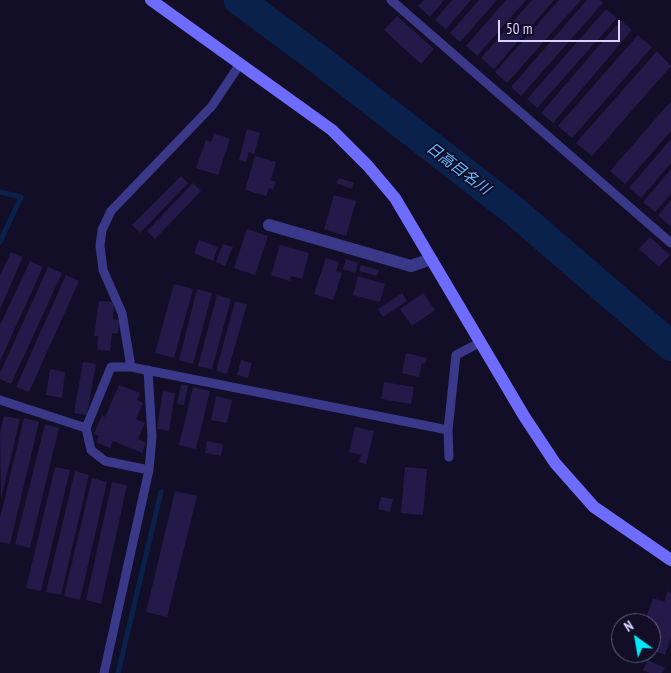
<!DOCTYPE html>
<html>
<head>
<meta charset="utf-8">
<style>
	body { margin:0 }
	#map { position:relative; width:671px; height:673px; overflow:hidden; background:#120e27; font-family:"PT Sans Narrow",sans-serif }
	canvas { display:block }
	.north { position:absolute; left:611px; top:613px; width:50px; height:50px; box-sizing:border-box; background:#120e27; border:1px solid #625e7d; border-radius:50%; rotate:328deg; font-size:14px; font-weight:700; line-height:20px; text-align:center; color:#d9d5ff }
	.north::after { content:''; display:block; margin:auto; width:18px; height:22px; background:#01e8ff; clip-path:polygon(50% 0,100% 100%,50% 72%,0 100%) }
	.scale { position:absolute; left:498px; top:20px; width:122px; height:22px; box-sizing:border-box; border:2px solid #d9d5ff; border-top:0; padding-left:6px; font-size:15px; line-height:18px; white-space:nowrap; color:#d9d5ff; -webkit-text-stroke:4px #120e27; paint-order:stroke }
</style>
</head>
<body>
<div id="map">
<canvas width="671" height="673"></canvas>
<div class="north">N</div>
<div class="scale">50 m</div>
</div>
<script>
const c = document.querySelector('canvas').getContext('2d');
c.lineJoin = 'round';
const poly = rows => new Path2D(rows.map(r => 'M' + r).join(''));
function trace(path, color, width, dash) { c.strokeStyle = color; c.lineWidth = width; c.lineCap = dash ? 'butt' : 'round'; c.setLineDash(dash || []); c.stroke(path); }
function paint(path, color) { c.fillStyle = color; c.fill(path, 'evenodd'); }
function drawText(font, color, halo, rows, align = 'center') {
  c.font = font + ' "PT Sans Narrow","Noto Sans JP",sans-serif'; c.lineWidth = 4; c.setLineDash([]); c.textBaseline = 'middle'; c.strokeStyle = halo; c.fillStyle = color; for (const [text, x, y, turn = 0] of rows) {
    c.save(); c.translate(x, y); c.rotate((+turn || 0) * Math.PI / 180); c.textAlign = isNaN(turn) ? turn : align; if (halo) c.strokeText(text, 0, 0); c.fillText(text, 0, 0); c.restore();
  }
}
trace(poly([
	[0,192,21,197,0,242],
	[118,673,161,492]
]), '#0a224b', 5);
trace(poly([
	[239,0,317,58,513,210,671,346]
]), '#0a224b', 30);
paint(poly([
	[424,0,444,0,430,17,418,6],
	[452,0,471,0,446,29,435,20],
	[479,0,497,0,460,42,450,33],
	[506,0,526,0,477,56,466,46],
	[532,0,554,0,494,69,481,58],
	[559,0,581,0,507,83,495,72],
	[587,0,600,0,603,3,521,96,511,87],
	[606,9,617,18,537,108,527,99],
	[397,16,434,49,421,64,384,30],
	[621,20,632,30,553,123,541,113],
	[638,35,652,47,572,138,558,126],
	[657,51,671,66,592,156,576,143],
	[671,101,671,131,625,184,610,171],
	[247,129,260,133,254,154,249,152,246,162,239,160],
	[214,133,230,139,218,175,196,168,206,140,211,142],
	[671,139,671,163,641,198,629,188],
	[255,156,276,162,271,180,276,182,273,189,269,188,266,196,245,190],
	[671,169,671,194,655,212,643,202],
	[181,176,188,183,140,233,132,225],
	[339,178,354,183,352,189,336,183],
	[193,183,201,191,155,239,147,231],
	[334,195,356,201,346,236,324,229],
	[671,200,671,224,670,226,658,215],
	[247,229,268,236,255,275,234,268],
	[650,237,670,255,659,267,639,249],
	[199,240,218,247,213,261,194,253],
	[223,244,233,247,225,266,216,262],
	[280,245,309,253,302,279,291,276,290,281,271,275],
	[11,252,23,257,0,309,0,276],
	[326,258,339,262,336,271,342,273,333,300,314,294],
	[346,259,358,263,355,273,343,269],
	[30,261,43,267,0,361,0,325],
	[361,265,379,270,377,276,359,271],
	[48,267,62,273,11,384,0,379,0,373],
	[66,275,79,281,29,392,16,387],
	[358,276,385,284,380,302,353,295],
	[174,284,193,289,174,358,155,353],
	[197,289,212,293,193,364,179,360],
	[402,293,407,301,383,317,378,309],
	[423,293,435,310,412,326,400,309],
	[217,295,231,299,212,369,198,366],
	[99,301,114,302,113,319,119,320,118,334,112,333,110,351,97,350,98,336,94,336],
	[235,301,247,304,227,374,216,371],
	[406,353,427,358,425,364,422,363,419,377,402,373],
	[241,360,252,363,248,378,237,375],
	[83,362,96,364,87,415,74,413],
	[50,369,65,372,62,398,46,395],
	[384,382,414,387,411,404,381,399],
	[181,384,188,386,184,405,177,404],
	[119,385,140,393,137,400,143,403,136,419,145,423,138,439,146,443,142,453,113,441,110,448,96,442,99,436,94,434,102,415,105,417],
	[193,387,210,391,196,449,179,445],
	[163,391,175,393,169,431,157,429],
	[216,396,232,400,227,423,211,420],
	[4,416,20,419,1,499,0,432],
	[24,418,39,422,10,544,0,542,0,518],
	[45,424,59,428,30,548,15,544],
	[355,427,374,431,366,464,359,462,361,455,349,452],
	[207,441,223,444,221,456,205,453],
	[55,467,70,470,41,591,26,588],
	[405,467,427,469,423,515,401,513],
	[75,471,89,475,61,595,46,592],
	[92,478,107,482,80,600,64,596],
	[112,482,127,485,101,604,86,600],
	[175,491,197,496,167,617,146,612],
	[381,497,393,499,390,512,378,509],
	[668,591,671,593,671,637,665,655,654,651,657,641,651,639,651,623,644,623,653,598,664,602],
	[648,660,665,668,662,673,650,673,643,670]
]), '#231a49');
trace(poly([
	[391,0,671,243],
	[240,64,212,106,111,211,102,230,100,246,103,270,122,313,131,367,448,430],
	[0,400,86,428,91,450,105,461,149,470,152,437,148,370],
	[86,428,111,367,131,367],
	[449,457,448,430,456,355,481,342],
	[104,673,149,470]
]), '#3a3888', 9);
trace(poly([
	[269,225,411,266,431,259]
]), '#3a3888', 12);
trace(poly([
	[151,0,332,130,368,166,395,198,524,416,555,463,594,507,671,560]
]), '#6e6cff', 12);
drawText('italic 15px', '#63b8ff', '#120e27', [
	["日高目名川",458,169,37]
]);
</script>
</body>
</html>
